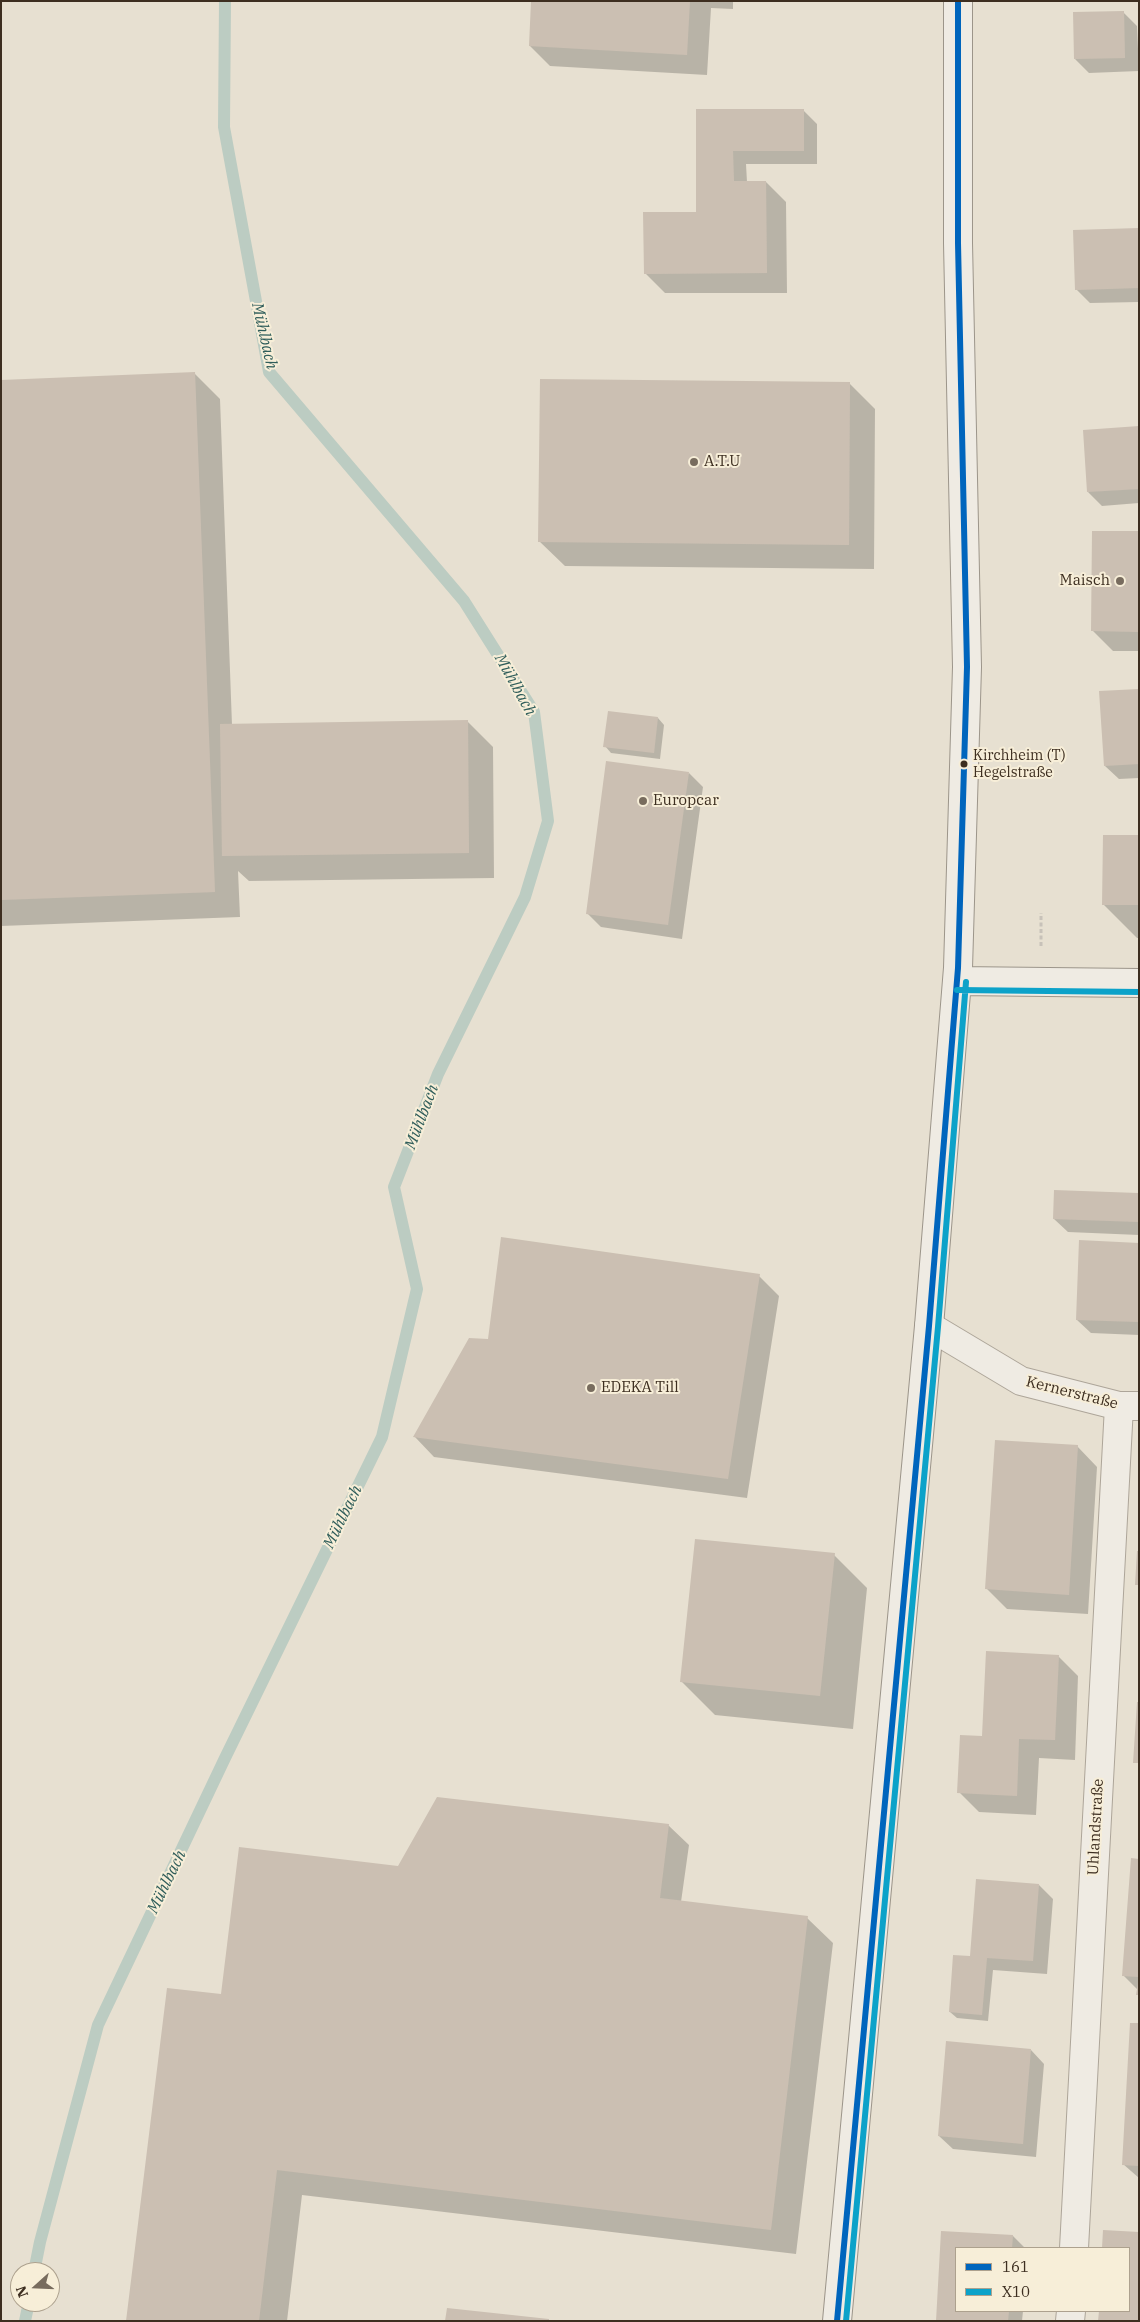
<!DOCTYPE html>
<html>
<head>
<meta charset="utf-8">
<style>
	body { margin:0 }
	#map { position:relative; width:1140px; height:2322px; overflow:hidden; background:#e7e0d1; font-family:"IBM Plex Serif",serif }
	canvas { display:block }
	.frame { position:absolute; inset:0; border:2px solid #3d2e20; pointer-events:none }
	.legend { position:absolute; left:955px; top:2247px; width:175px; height:65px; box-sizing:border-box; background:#f7eed8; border:1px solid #ada18e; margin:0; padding:6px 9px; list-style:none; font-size:15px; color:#3d2e20 }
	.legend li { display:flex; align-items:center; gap:10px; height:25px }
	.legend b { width:25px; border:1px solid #ada18e }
	.north { position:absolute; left:10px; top:2262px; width:50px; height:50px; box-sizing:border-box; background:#f7eed8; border:1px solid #ada18e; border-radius:50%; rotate:250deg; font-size:14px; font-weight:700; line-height:20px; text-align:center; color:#3d2e20 }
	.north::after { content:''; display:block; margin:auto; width:18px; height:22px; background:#786c5e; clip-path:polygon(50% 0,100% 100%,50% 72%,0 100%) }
</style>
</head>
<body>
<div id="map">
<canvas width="1140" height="2322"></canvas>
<div class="frame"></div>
<ul class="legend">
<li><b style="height:6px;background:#0065bd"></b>161</li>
<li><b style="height:6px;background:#0ca2c9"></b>X10</li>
</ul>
<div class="north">N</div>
</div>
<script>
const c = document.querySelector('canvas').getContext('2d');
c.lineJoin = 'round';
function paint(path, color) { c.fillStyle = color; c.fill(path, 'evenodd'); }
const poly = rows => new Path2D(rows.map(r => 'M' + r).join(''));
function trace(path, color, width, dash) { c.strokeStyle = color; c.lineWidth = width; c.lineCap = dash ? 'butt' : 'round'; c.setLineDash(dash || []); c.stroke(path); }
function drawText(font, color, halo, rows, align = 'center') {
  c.font = font + ' "IBM Plex Serif",serif'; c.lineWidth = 4; c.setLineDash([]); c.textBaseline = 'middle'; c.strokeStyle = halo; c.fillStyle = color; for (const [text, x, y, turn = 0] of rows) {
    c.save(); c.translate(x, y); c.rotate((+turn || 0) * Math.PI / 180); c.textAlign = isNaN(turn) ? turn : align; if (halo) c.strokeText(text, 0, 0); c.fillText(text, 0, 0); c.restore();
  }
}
paint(poly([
	[532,1,733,1,733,9,711,8,707,75,550,66,530,46],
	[1123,12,1137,26,1139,71,1089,73,1075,59],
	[803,110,817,124,817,164,746,164,747,182,766,182,786,202,787,293,665,293,645,273,698,213,697,111],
	[1139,230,1139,302,1090,303,1076,289],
	[194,373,220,399,232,725,467,721,493,747,494,878,249,881,238,871,240,917,1,926,1,381],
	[849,383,875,409,874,569,565,566,539,541],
	[1139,428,1139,503,1102,506,1088,492],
	[1139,532,1139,651,1113,651,1093,631],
	[1139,690,1139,778,1119,779,1105,766],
	[658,718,664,725,660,759,611,753,605,746],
	[689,773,703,787,682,939,601,927,587,913],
	[1139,836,1139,938,1137,938,1104,905],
	[1137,1194,1139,1196,1139,1235,1068,1232,1054,1219],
	[1139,1244,1139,1335,1091,1333,1077,1320],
	[759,1276,779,1296,747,1498,434,1457,415,1437,489,1340],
	[1077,1446,1097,1467,1088,1614,1007,1609,987,1589],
	[834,1555,867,1588,853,1729,715,1715,682,1682],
	[1058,1656,1078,1676,1075,1760,1039,1758,1036,1815,979,1812,959,1792,983,1737],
	[668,1825,689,1845,681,1902,807,1918,833,1943,796,2254,302,2195,287,2321,127,2321,222,1996,398,1868],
	[1139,1860,1139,1996,1138,1990,1123,1975],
	[1039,1885,1053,1899,1047,1974,993,1970,988,2021,957,2018,950,2012,971,1958],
	[1139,2025,1139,2178,1123,2164],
	[1031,2050,1044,2064,1036,2157,953,2149,939,2136],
	[942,2232,1013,2236,1025,2248,956,2248,956,2311,1023,2311,1022,2321,937,2321],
	[1104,2232,1139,2234,1139,2321,1100,2321,1100,2311,1129,2311,1129,2248,1104,2248]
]), '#0003');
trace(poly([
	[34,2272,40,2242,98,2025,225,1758,382,1437,417,1289,394,1187,438,1074,525,897,548,821,534,712,464,601,269,372,224,127,225,1],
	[25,2321,29,2302]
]), '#bcccc2', 12);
paint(poly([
	[531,1,690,1,687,55,529,46],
	[1124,11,1125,58,1074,59,1073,12],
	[696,109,804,109,804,151,733,151,734,181,766,181,767,273,644,274,643,212,696,212],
	[1139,228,1139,288,1075,290,1073,230],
	[195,372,215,892,1,900,1,380],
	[540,379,850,382,849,545,538,542],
	[1139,426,1139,489,1087,492,1083,430],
	[1092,531,1139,531,1139,632,1091,631],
	[1139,689,1139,764,1104,766,1099,691],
	[608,711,658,717,654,753,603,747],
	[468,720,469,853,222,856,220,724],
	[606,761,689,772,668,925,586,914],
	[1103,835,1139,835,1139,905,1102,905],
	[1054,1190,1138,1193,1139,1222,1053,1219],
	[501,1237,760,1274,728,1479,413,1437,469,1338,488,1339],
	[1079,1240,1139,1243,1139,1322,1076,1320],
	[995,1440,1078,1445,1069,1595,985,1589],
	[695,1539,835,1553,820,1696,680,1682],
	[1137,1551,1139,1551,1139,1585,1135,1585],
	[986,1651,1059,1655,1055,1740,1019,1739,1017,1796,957,1793,960,1735,982,1736],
	[1137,1702,1139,1702,1139,1763,1133,1763],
	[437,1797,669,1824,660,1898,808,1916,771,2230,277,2170,259,2321,126,2321,167,1988,221,1994,239,1847,398,1866],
	[1131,1858,1139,1859,1139,1977,1122,1976],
	[976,1879,1039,1884,1033,1961,987,1958,982,2015,949,2012,953,1955,970,1956],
	[1138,1983,1139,1983,1139,1995,1136,1995],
	[1130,2023,1139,2023,1139,2166,1122,2165],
	[946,2041,1031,2049,1023,2144,938,2136],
	[1103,2230,1139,2232,1139,2321,1098,2321,1099,2311,1129,2311,1129,2248,1102,2248],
	[941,2231,1013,2235,1012,2248,956,2248,956,2311,1009,2311,1008,2321,936,2321],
	[447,2308,549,2319,549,2321,445,2321]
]), '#cbbfb2');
const minor = poly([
	[929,1326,1021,1381,1119,1406,1139,1406],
	[1074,2248,1119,1406],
	[1070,2321,1071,2311]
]);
const secondary = poly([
	[957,981,1139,983],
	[837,2321,929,1326,958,968,967,667,958,243,958,1]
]);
trace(minor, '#ada599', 30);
trace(secondary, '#9c958a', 30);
trace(poly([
	[1041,946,1041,913]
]), '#c8c2b9', 3, [4, 2.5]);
trace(minor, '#efebe3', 28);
trace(secondary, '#efebe3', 28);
trace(poly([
	[837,2321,929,1326,958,968,967,667,958,243,958,1]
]), '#0065bd', 6);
trace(poly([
	[957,990,1139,992],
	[846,2321,938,1327,966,982]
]), '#0ca2c9', 6);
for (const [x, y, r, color] of [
	[694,462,5,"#786c5e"],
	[1120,581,5,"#786c5e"],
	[964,764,4.5,"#3d2e20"],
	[643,801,5,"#786c5e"],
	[591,1388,5,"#786c5e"]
]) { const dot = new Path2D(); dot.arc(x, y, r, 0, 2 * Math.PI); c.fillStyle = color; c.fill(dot); trace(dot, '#f7eed8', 2); }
drawText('14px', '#3d2e20', '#f7eed8', [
	["Kirchheim (T)",973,756],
	["Hegelstraße",973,773]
], 'left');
drawText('15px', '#3d2e20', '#f7eed8', [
	["A.T.U",704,462],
	["Maisch",1110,581,"right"],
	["Europcar",653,801],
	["EDEKA Till",601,1388]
], 'left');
drawText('15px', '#3d2e20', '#f7eed8', [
	["Kernerstraße",1072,1393,14],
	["Uhlandstraße",1096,1827,-87]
]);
drawText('italic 16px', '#2f5d5a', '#f7eed8', [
	["Mühlbach",264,336,77],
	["Mühlbach",515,685,61],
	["Mühlbach",422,1117,-69],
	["Mühlbach",343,1517,-64],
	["Mühlbach",167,1882,-64]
]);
</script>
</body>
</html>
